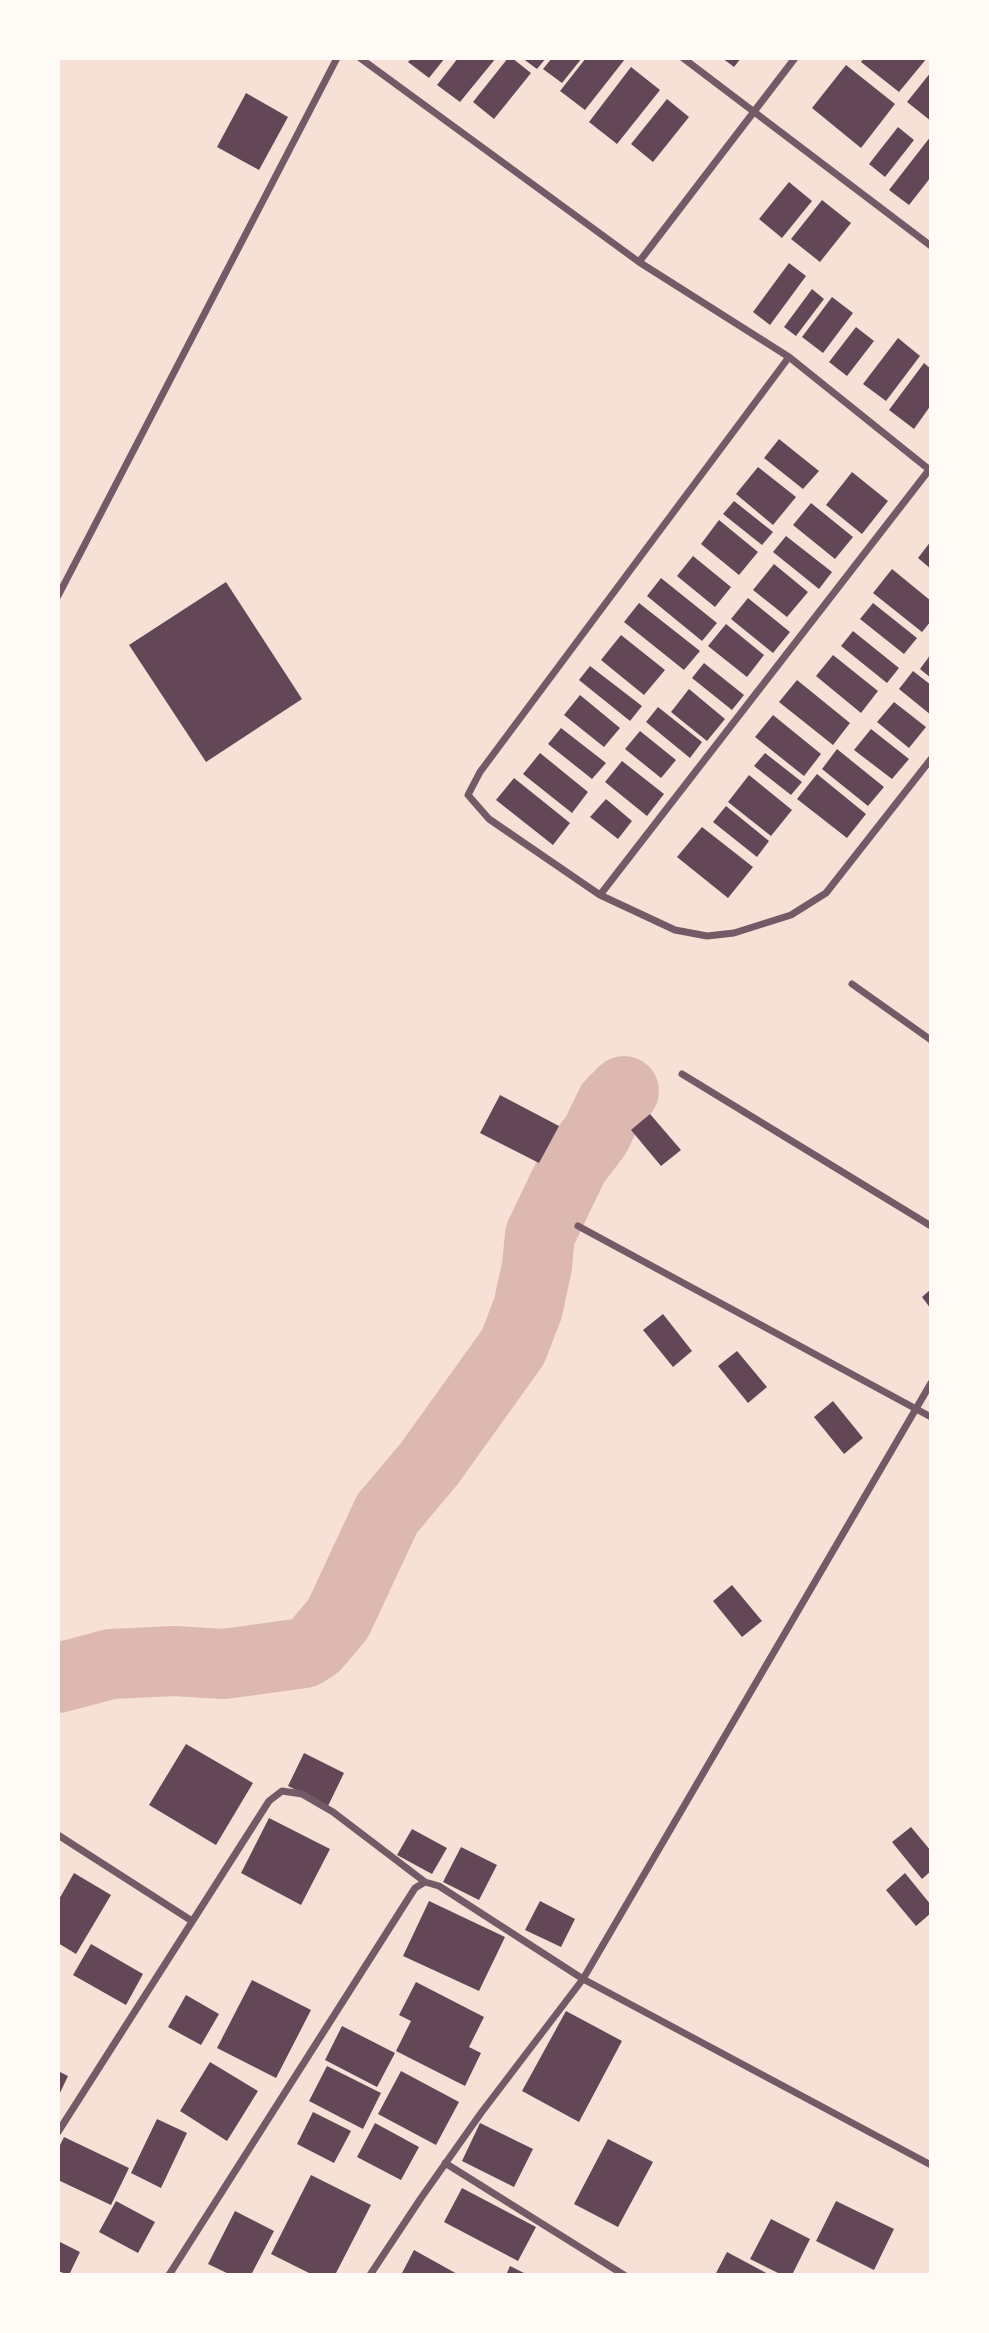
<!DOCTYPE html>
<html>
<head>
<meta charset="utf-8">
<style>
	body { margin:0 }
	#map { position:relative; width:989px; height:2333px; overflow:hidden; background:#f7e1d7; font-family:"Exo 2",sans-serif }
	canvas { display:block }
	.frame { position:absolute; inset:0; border:60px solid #fffaf5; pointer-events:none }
</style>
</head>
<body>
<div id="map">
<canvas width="989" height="2333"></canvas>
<div class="frame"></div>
</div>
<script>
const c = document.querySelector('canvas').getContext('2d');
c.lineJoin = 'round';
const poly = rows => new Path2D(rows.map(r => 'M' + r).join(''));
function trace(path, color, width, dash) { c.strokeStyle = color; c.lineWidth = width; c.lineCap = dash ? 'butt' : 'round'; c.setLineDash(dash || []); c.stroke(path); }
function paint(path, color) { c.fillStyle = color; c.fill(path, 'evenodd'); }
trace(poly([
	[58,1678,111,1664,174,1661,224,1664,304,1653,315,1646,338,1619,387,1514,429,1464,513,1347,528,1308,537,1266,540,1235,574,1164,596,1135,611,1104,624,1091]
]), '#dcb8b0', 70);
paint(poly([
	[412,58,445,58,429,78,408,62],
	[458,58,496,58,460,102,437,85],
	[508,58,512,58,531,73,494,119,473,102],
	[522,58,546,58,537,69],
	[552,58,582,58,562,83,543,69],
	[586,58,625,59,585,110,560,91],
	[722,58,741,58,734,67],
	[864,58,927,58,899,92,861,62],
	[846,65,895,104,861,148,812,108],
	[631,67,660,90,617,144,589,122],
	[931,72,931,121,907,102],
	[246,93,288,117,259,170,217,147],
	[667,99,689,117,653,162,631,144],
	[898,127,914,140,885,177,869,164],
	[931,136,931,177,909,205,889,190],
	[789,182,812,201,782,238,759,219],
	[822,200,851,223,820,262,791,239],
	[789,263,806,276,770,325,753,312],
	[812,289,824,299,796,336,784,327],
	[832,297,853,313,823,353,802,337],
	[856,327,874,341,847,376,829,362],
	[898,338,920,356,886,401,863,384],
	[924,363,931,369,931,405,914,429,889,410],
	[779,439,819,471,803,489,764,458],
	[758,467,796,497,773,525,736,494],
	[852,472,888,501,862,534,826,505],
	[734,501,773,532,762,545,723,514],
	[811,503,853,537,835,559,793,525],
	[719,520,758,552,739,575,701,544],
	[786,536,832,572,819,589,773,552],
	[931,541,931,569,918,558],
	[693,556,731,587,715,607,677,576],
	[774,564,808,592,787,617,753,590],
	[892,569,931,601,931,621,922,632,873,593],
	[661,578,717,623,702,641,647,596],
	[226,582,302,699,206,762,129,645],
	[748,598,790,632,773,653,731,619],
	[639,603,700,651,684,670,624,622],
	[873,603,917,638,904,654,860,619],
	[726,624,764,655,747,677,708,646],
	[853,631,899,668,887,683,841,646],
	[621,635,665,670,644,695,601,660],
	[931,654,931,678,920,669],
	[833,655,878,691,861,713,816,676],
	[704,663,744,695,732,710,692,678],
	[590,666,642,706,630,721,579,680],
	[913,671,931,685,931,715,899,689],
	[797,680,850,723,833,745,779,702],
	[689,689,725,719,707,741,671,712],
	[580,695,620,728,604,747,564,715],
	[894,702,926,727,909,748,877,722],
	[658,707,702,742,690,758,646,722],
	[773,715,821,754,804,776,755,737],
	[561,728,606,763,592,779,548,744],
	[871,729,909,759,892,779,854,750],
	[640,731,676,760,661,778,625,749],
	[837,749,884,787,868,806,822,769],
	[540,753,588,792,572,813,523,774],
	[765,753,802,782,791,795,754,766],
	[622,761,664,794,647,816,605,782],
	[817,774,866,814,847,838,797,799],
	[749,775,792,810,771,836,728,802],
	[514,778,570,823,553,845,496,800],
	[606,799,632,821,618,839,590,817],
	[726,806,769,841,757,857,713,822],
	[702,827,753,867,728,898,677,857],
	[500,1095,559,1126,539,1163,480,1133],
	[650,1114,681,1150,661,1166,631,1130],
	[931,1289,931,1309,922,1297],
	[663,1314,692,1351,673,1367,643,1330],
	[737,1351,767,1387,748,1403,718,1366],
	[833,1401,863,1438,844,1454,814,1417],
	[732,1585,762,1621,742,1637,713,1601],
	[186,1744,253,1783,216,1845,149,1805],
	[304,1753,344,1773,328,1806,288,1786],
	[269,1818,330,1849,301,1905,241,1873],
	[911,1827,931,1851,931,1871,922,1879,892,1842],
	[412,1829,447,1848,432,1874,397,1855],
	[461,1847,497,1865,479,1900,443,1882],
	[74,1873,111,1895,76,1954,58,1943,58,1901],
	[905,1873,931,1905,931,1913,916,1926,886,1890],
	[429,1901,505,1937,479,1991,403,1956],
	[540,1901,575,1919,561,1947,525,1930],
	[91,1944,143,1974,126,2005,73,1975],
	[252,1980,311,2010,276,2078,217,2048],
	[416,1982,484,2017,469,2047,481,2053,465,2086,396,2051,411,2021,399,2015],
	[186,1995,219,2014,201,2045,168,2027],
	[566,2011,622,2041,579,2122,522,2091],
	[342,2026,395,2053,377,2087,325,2060],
	[210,2062,258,2091,227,2141,180,2111],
	[327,2066,381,2093,363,2129,309,2101],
	[58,2071,68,2076,58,2097],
	[401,2071,459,2102,436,2145,378,2114],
	[313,2112,351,2131,334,2163,297,2144],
	[157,2119,187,2133,161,2188,131,2173],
	[375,2123,419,2147,401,2180,357,2157],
	[480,2123,533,2149,514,2187,462,2161],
	[64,2137,129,2168,111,2205,58,2180,58,2149],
	[608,2139,653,2162,618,2227,574,2204],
	[311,2175,371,2205,335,2275,313,2275,271,2254],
	[462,2188,536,2227,518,2261,444,2222],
	[116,2201,155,2222,138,2253,99,2232],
	[836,2201,894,2229,874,2270,816,2241],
	[235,2211,274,2231,251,2275,231,2275,208,2264],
	[771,2219,810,2239,792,2275,782,2275,750,2259],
	[58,2241,80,2252,69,2275,58,2271],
	[414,2250,459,2275,401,2275],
	[727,2252,770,2275,715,2275],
	[510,2266,528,2275,506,2275]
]), '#644757');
trace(poly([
	[360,58,639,262,789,357,931,471],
	[683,58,931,246],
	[639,262,795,58],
	[789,357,480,772,468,795,489,819,600,895,675,930,707,936,734,933,791,915,826,893,931,759],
	[58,596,337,58],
	[600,895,929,470],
	[852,984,931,1040],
	[682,1074,931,1226],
	[578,1226,931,1417],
	[58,1835,192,1921],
	[58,2132,269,1801,282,1791,302,1794,333,1812,425,1882],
	[445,2163,624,2275],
	[169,2275,415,1888,425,1882,439,1886,583,1979,931,2165],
	[370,2275,421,2198,481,2113,583,1979,931,1383]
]), '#755966', 7);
</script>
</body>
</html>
